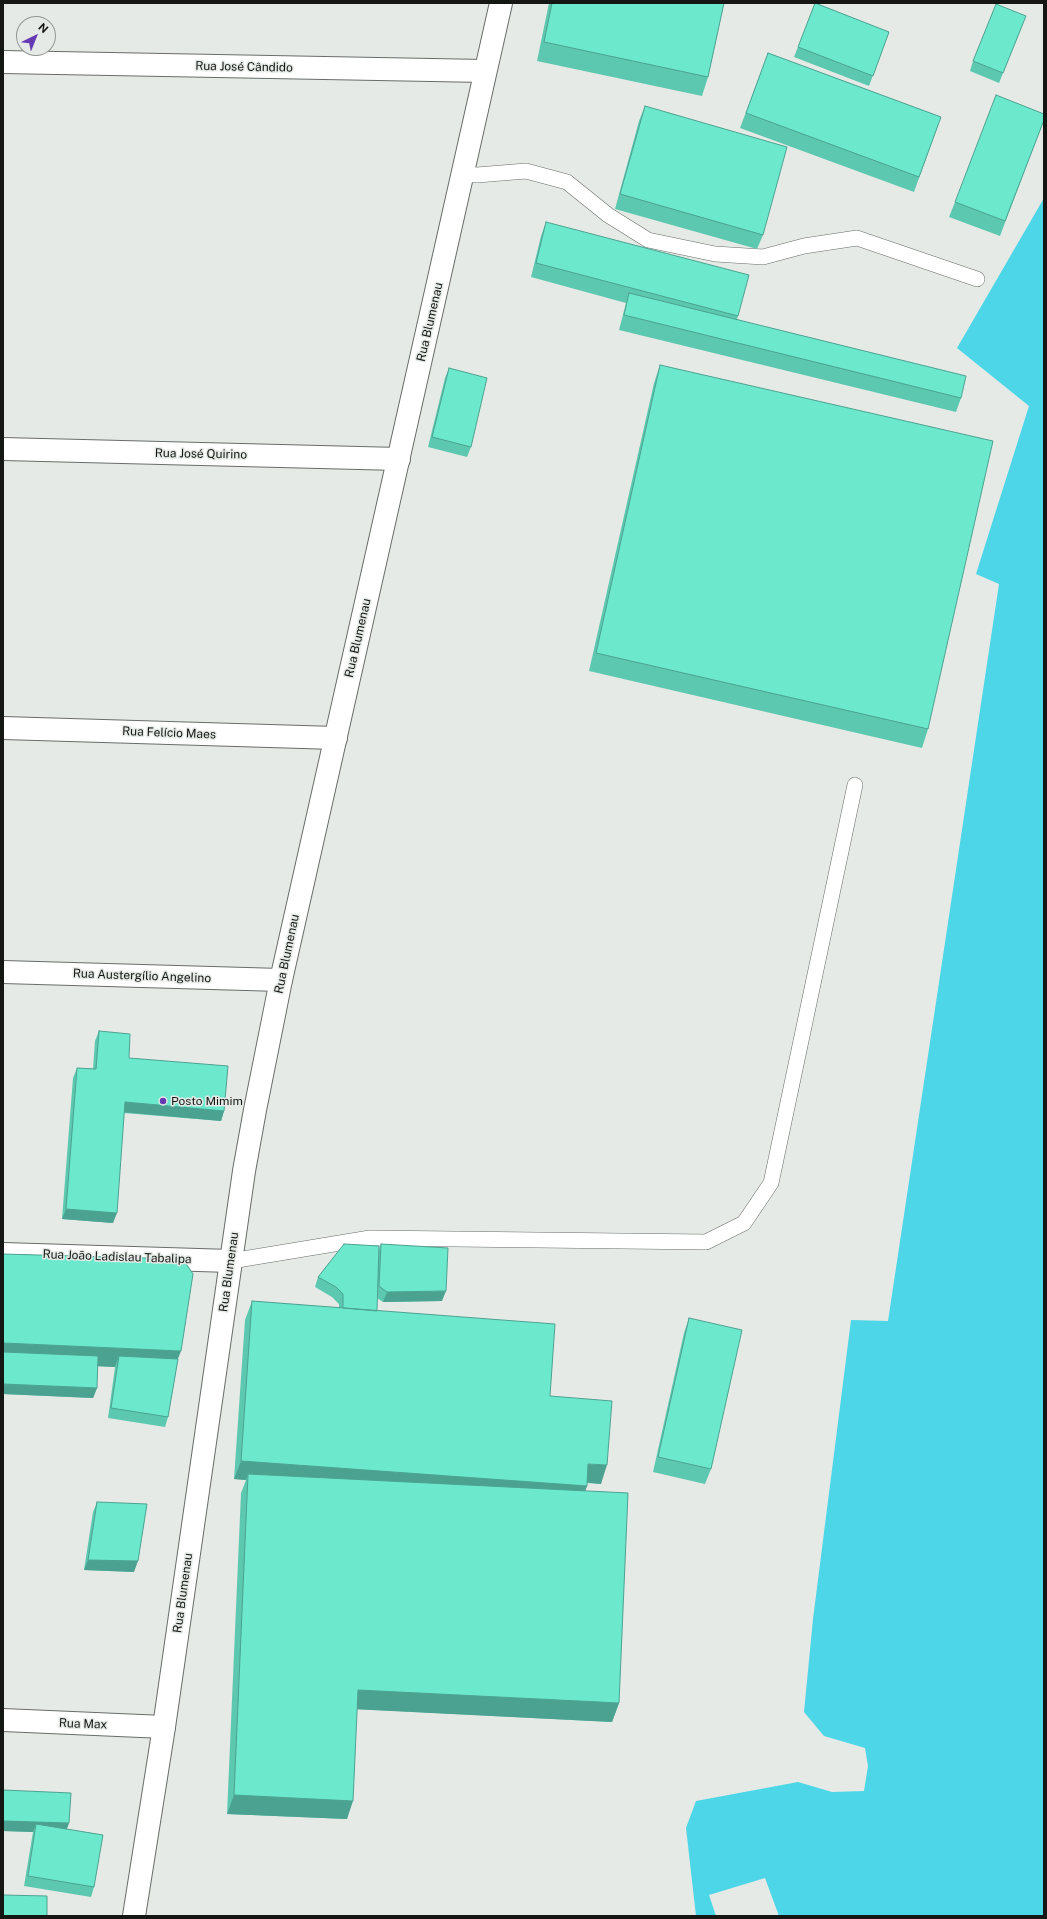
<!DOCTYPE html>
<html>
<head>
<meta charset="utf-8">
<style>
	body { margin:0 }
	#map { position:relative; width:1047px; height:1919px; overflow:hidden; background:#e5eae6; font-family:"Public Sans",sans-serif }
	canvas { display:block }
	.frame { position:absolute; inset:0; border:4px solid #151715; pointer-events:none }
	.north { position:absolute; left:16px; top:16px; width:40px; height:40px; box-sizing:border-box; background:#e5eae6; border:1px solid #929692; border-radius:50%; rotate:43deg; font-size:11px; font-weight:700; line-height:16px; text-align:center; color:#151715 }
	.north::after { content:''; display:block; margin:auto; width:14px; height:18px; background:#653ab2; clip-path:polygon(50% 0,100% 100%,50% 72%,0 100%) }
</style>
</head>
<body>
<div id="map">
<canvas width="1047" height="1919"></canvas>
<div class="frame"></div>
<div class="north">N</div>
</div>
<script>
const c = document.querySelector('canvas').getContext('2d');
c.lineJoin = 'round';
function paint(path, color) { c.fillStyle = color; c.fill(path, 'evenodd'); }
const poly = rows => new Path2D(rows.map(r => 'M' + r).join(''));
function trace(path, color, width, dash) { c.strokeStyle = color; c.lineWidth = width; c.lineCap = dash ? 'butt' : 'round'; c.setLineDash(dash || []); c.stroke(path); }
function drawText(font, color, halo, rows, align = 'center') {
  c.font = font + ' "Public Sans",sans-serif'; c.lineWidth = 3; c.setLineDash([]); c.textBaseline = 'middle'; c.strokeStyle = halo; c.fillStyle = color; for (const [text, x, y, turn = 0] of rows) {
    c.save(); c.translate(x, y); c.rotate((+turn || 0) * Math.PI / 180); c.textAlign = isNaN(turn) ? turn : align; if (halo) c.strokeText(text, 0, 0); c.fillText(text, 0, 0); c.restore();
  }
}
paint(poly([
	[1044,198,1044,1916,779,1916,765,1878,709,1895,716,1916,696,1916,686,1828,696,1801,798,1782,832,1792,864,1791,868,1766,865,1748,824,1736,804,1712,813,1619,851,1320,888,1321,999,584,976,574,1029,406,957,348]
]), '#4cd6e7');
const lane = poly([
	[463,174,477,175,526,171,567,182,608,215,648,240,715,254,763,257,804,246,857,238,977,279],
	[231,1261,370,1238,706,1242,744,1223,771,1183,855,785]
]);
const street = poly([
	[3,728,336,738],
	[3,972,281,980],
	[3,1254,231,1261],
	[3,1720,164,1727]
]);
const secondary = poly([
	[3,62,485,71],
	[3,449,399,459]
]);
const primary = poly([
	[134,1916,164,1727,244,1171,255,1110,281,980,501,3]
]);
trace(lane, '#696d69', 16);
trace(street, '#696d69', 24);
trace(secondary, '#696d69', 24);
trace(primary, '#696d69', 24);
trace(lane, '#fff', 15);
trace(street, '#fff', 22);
trace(secondary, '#fff', 22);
trace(primary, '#fff', 22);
paint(poly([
	[549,3,724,3,708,77,702,96,537,61],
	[815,3,889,32,869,86,794,57],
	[1022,26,999,83,970,71,973,61],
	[768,53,941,117,914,192,740,128],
	[645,106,763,235,757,249,615,209,639,121],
	[1044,120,1000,236,949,217,955,202],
	[546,222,738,316,737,319,961,398,956,412,619,330,626,303,531,277,541,236],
	[660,365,928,729,922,748,589,671,654,383],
	[449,368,471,447,467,457,428,447,445,378],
	[99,1031,129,1058,224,1111,221,1121,124,1113,113,1223,62,1219,73,1078,77,1068,93,1069,95,1041],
	[381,1244,442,1301,383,1302,377,1298,377,1311,550,1396,601,1484,587,1483,587,1486,585,1491,619,1703,612,1722,357,1709,347,1819,227,1814,241,1493,246,1480,234,1479,245,1320,252,1301,339,1308,339,1304,332,1297,315,1287,318,1277,378,1252],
	[3,1254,178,1359,168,1417,165,1427,108,1418,115,1367,97,1366,97,1388,93,1398,3,1394],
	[689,1318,711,1469,705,1484,653,1472,684,1333],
	[97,1502,134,1572,84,1570,93,1512],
	[3,1790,69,1823,67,1829,94,1887,91,1897,24,1886,33,1832,3,1831]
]), '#5dc8b0');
paint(poly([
	[125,1102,224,1111,221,1121,121,1112],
	[66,1209,117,1213,113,1223,62,1219],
	[446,1291,442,1301,383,1302,387,1292],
	[3,1343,181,1351,174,1369,119,1356,115,1367,3,1362],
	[3,1384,97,1388,93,1398,3,1394],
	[241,1461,587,1486,580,1505,248,1474,246,1480,234,1479],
	[588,1464,607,1465,601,1484,582,1482],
	[88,1560,138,1561,134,1572,84,1570],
	[358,1690,619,1703,612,1722,351,1709],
	[234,1795,353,1801,347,1819,227,1814],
	[3,1821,69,1823,65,1833,36,1824,33,1832,3,1831]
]), '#4ca290');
const building = poly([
	[552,3,724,3,708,77,544,42,552,3],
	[815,3,889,32,873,76,798,47,815,3],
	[996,4,1026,16,1003,73,973,61,996,4],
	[768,53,941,117,919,177,746,113,768,53],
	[996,95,1044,114,1044,120,1005,221,955,202,996,95],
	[645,106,787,147,763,235,620,194,645,106],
	[546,222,749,275,738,316,536,263,546,222],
	[629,293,966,376,961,398,624,315,629,293],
	[660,365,993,441,928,729,596,653,660,365],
	[449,368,487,378,471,447,432,437,449,368],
	[99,1031,130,1034,129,1058,228,1066,224,1111,125,1102,117,1213,66,1209,77,1068,96,1069,99,1031],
	[344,1244,379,1246,377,1311,343,1308,343,1294,336,1287,318,1277,344,1244],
	[381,1244,448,1248,446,1291,387,1292,379,1286,381,1244],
	[3,1254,183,1259,193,1274,181,1351,3,1343,3,1254],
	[252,1301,555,1324,550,1396,612,1401,607,1465,588,1464,587,1486,241,1461,252,1301],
	[689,1318,742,1330,711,1469,658,1457,689,1318],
	[3,1352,98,1356,97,1388,3,1384,3,1352],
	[119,1356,178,1359,168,1417,111,1408,119,1356],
	[248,1474,628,1493,619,1703,358,1690,353,1801,234,1795,248,1474],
	[97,1502,147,1504,138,1561,88,1560,97,1502],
	[3,1790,71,1793,69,1823,3,1821,3,1790],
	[36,1824,103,1835,94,1887,28,1876,36,1824],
	[3,1895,47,1896,47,1916,3,1916,3,1895]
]);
paint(building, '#6ce8cd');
trace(building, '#4ca290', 1);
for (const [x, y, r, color] of [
	[163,1101,4,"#653ab2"]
]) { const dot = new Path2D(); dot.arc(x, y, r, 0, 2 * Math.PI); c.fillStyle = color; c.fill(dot); trace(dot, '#e5eae6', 1.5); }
drawText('12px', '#151715', '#e5eae6', [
	["Rua José Cândido",244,67,1],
	["Rua Blumenau",430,322,-77],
	["Rua José Quirino",201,454,1],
	["Rua Blumenau",358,638,-77],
	["Rua Felício Maes",169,733,2],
	["Rua Blumenau",287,954,-78],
	["Rua Austergílio Angelino",142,976,2],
	["Rua João Ladislau Tabalipa",117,1257,2],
	["Rua Blumenau",229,1272,-82],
	["Rua Blumenau",183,1593,-82],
	["Rua Max",83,1724,2]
]);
drawText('12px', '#151715', '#e5eae6', [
	["Posto Mimim",171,1101]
], 'left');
</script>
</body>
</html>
